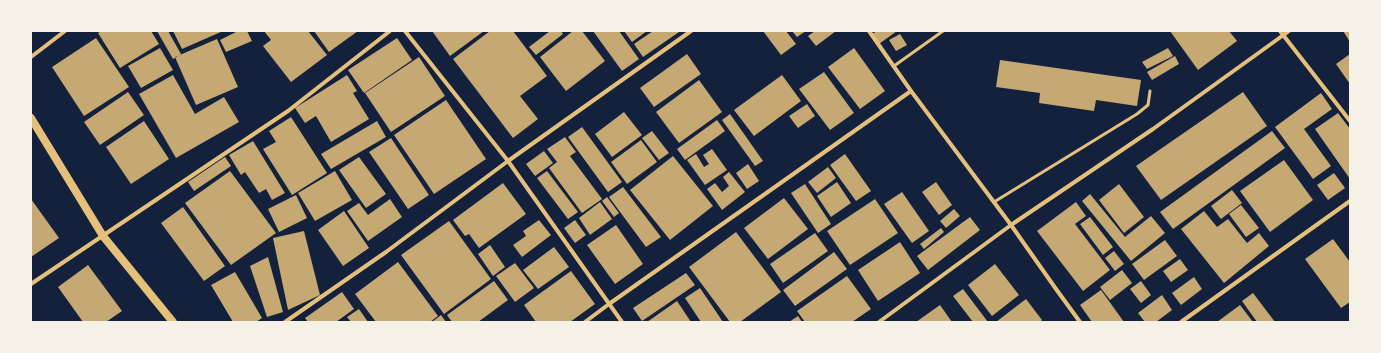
<!DOCTYPE html>
<html>
<head>
<meta charset="utf-8">
<style>
	body { margin:0 }
	#map { position:relative; width:1381px; height:353px; overflow:hidden; background:#14213d; font-family:"Space Grotesk",sans-serif }
	canvas { display:block }
	.frame { position:absolute; inset:0; border:32px solid #f6f1e7; pointer-events:none }
</style>
</head>
<body>
<div id="map">
<canvas width="1381" height="353"></canvas>
<div class="frame"></div>
</div>
<script>
const c = document.querySelector('canvas').getContext('2d');
c.lineJoin = 'round';
function paint(path, color) { c.fillStyle = color; c.fill(path, 'evenodd'); }
const poly = rows => new Path2D(rows.map(r => 'M' + r).join(''));
function trace(path, color, width, dash) { c.strokeStyle = color; c.lineWidth = width; c.lineCap = dash ? 'butt' : 'round'; c.setLineDash(dash || []); c.stroke(path); }
paint(poly([
	[102,31,151,31,159,44,120,68,98,33],
	[157,31,168,31,181,54,173,59],
	[173,31,223,31,182,49],
	[238,31,247,31,252,41,226,52,220,40],
	[264,31,308,31,327,55,291,82,263,46,271,40],
	[314,31,358,31,329,52],
	[432,31,484,31,450,56],
	[490,31,513,31,547,76,520,96,538,119,513,138,453,59],
	[550,31,561,31,563,34,536,55,529,47],
	[573,31,582,31,605,61,566,91,540,57],
	[593,31,619,31,639,59,622,71],
	[624,31,647,31,632,42],
	[653,31,679,32,643,57,634,44],
	[763,31,786,31,796,44,781,55],
	[792,31,806,31,797,37],
	[815,31,836,31,816,46,808,36],
	[877,31,897,31,879,44,872,34],
	[1170,31,1229,31,1237,41,1198,70],
	[1343,31,1350,31,1350,42],
	[900,34,907,45,896,51,889,40],
	[96,38,129,87,84,116,52,67],
	[397,38,412,60,364,93,348,70],
	[217,39,238,87,196,105,175,57],
	[160,48,173,70,141,88,128,66],
	[854,48,885,91,860,109,828,67],
	[1168,48,1173,56,1147,69,1142,62],
	[687,54,701,74,654,107,640,88],
	[1350,54,1350,84,1336,64],
	[1175,56,1179,64,1152,80,1147,72],
	[419,57,445,96,391,132,365,93],
	[1000,60,1141,80,1137,106,1096,100,1094,111,1039,103,1040,93,996,87],
	[824,72,854,113,830,130,799,89],
	[173,75,195,114,224,97,239,122,176,158,139,94],
	[347,75,357,91,353,93,369,119,331,142,316,116,305,123,295,108],
	[782,75,801,101,754,136,734,110],
	[699,80,722,112,679,143,656,112],
	[128,92,144,115,100,145,84,122],
	[1243,92,1267,126,1161,200,1136,166],
	[1321,93,1332,109,1304,129,1331,166,1313,179,1275,127],
	[446,100,486,159,434,194,394,135],
	[807,104,815,116,798,128,789,116],
	[624,112,642,135,612,157,595,134],
	[1338,113,1350,129,1350,179,1315,129],
	[730,114,763,161,755,166,722,120],
	[291,117,327,173,292,195,263,149,276,142,269,131],
	[717,120,725,131,685,160,677,149],
	[144,121,169,159,131,184,106,147],
	[377,121,386,137,331,169,321,154],
	[582,127,622,182,608,192,568,137],
	[652,131,669,153,659,160,642,138],
	[1272,131,1285,148,1173,229,1160,212],
	[565,137,576,152,570,156,602,199,582,213,549,168,557,162,547,149],
	[391,138,429,195,408,209,369,152],
	[641,140,657,162,627,184,611,162],
	[253,141,285,193,272,200,266,189,259,193,245,172,241,175,229,155],
	[712,149,727,170,705,185,687,160,696,154,704,167,709,164,703,155],
	[544,151,553,163,535,176,526,164],
	[845,154,871,191,856,201,830,165],
	[673,156,713,206,670,240,630,190],
	[225,157,231,166,194,191,188,182],
	[359,157,386,194,366,208,339,170],
	[1284,160,1313,200,1270,232,1240,191],
	[748,164,759,181,747,189,736,173],
	[828,167,836,178,817,193,808,182],
	[230,171,276,233,231,265,185,203],
	[335,171,352,200,315,221,298,193],
	[547,171,578,212,568,219,537,178],
	[729,172,745,192,722,210,707,189,715,183,722,192,729,186,723,177],
	[1334,173,1345,188,1328,200,1317,185],
	[837,182,851,203,831,217,817,196],
	[936,182,952,205,939,215,922,192],
	[503,183,526,214,479,248,469,234,465,236,453,220],
	[805,184,831,224,818,233,791,193],
	[1119,184,1144,217,1124,233,1099,200],
	[623,187,661,237,646,247,609,197],
	[1232,190,1242,203,1221,219,1211,206],
	[902,192,929,231,912,243,884,204],
	[1090,194,1125,237,1151,216,1165,233,1131,261,1082,201],
	[296,195,307,218,279,232,268,209],
	[607,197,619,213,614,217,602,201],
	[784,198,808,229,768,259,744,228],
	[31,199,59,238,31,257],
	[390,199,402,217,368,241,347,211,359,203,368,215],
	[875,199,898,233,850,265,827,231],
	[600,202,612,219,590,235,579,218],
	[1076,202,1086,216,1075,224,1110,270,1083,291,1037,231],
	[1241,205,1259,228,1246,237,1229,214],
	[183,207,225,266,204,281,161,223],
	[954,209,960,216,946,228,940,221],
	[344,211,369,248,343,266,318,230],
	[1204,211,1217,227,1228,219,1247,243,1259,233,1269,246,1224,283,1181,229],
	[970,217,980,230,928,270,917,256],
	[1090,217,1113,247,1103,255,1080,224],
	[539,220,551,235,522,257,513,245,526,236,523,231],
	[575,220,586,235,575,243,564,228],
	[449,221,491,279,444,314,401,255],
	[616,225,643,264,615,284,587,245],
	[941,228,944,232,924,249,920,244],
	[304,231,320,295,288,310,273,238],
	[736,232,781,292,740,322,730,322,689,267],
	[815,233,828,251,783,283,770,264],
	[1333,239,1350,262,1350,302,1341,308,1305,259],
	[1165,240,1177,256,1144,280,1132,264],
	[900,242,920,273,878,301,858,270],
	[490,245,505,267,493,276,478,254],
	[554,247,569,267,538,289,523,270],
	[1114,251,1124,264,1115,271,1105,258],
	[834,252,847,269,795,306,783,290],
	[268,257,283,312,267,317,250,266],
	[1180,259,1188,270,1171,282,1163,271],
	[398,262,438,316,430,322,376,322,355,294],
	[515,263,534,288,515,302,496,276],
	[995,264,1019,295,992,316,968,285],
	[88,265,122,311,106,322,83,322,58,287],
	[1122,270,1132,283,1110,300,1100,287],
	[571,271,595,304,570,322,536,322,524,305],
	[235,272,262,318,256,322,233,322,211,285],
	[686,273,695,285,642,321,633,308],
	[847,276,871,309,852,322,805,322,797,311],
	[1194,277,1202,289,1181,305,1172,293],
	[494,281,508,300,478,322,452,322,447,315],
	[1141,281,1151,295,1141,303,1130,289],
	[700,288,723,322,701,322,685,298],
	[963,289,988,322,973,322,953,296],
	[1101,290,1124,322,1092,322,1080,305],
	[342,292,354,309,336,322,308,322,305,318],
	[1253,293,1275,322,1257,322,1242,301],
	[1162,295,1172,310,1156,322,1145,322,1138,313],
	[1026,299,1042,320,1040,322,996,322],
	[677,301,691,322,647,322],
	[940,305,952,322,916,322],
	[1240,305,1253,322,1217,322],
	[359,309,368,322,351,322,347,317],
	[441,315,446,322,432,322],
	[798,316,802,322,789,322]
]), '#c6a872');
trace(poly([
	[894,66,943,31],
	[994,202,1137,114,1148,105,1150,91]
]), '#e5c07b', 3);
trace(poly([
	[405,31,508,161,622,322],
	[869,31,911,91,1011,225,1056,289,1080,322],
	[1280,31,1350,121],
	[31,57,65,31],
	[31,284,288,111,390,31],
	[285,322,386,252,508,161,691,31],
	[585,322,609,304,911,91],
	[879,322,1011,225,1153,129,1289,31],
	[1181,322,1350,201]
]), '#e5c07b', 4);
trace(poly([
	[31,118,103,236,173,322]
]), '#e5c07b', 8);
</script>
</body>
</html>
